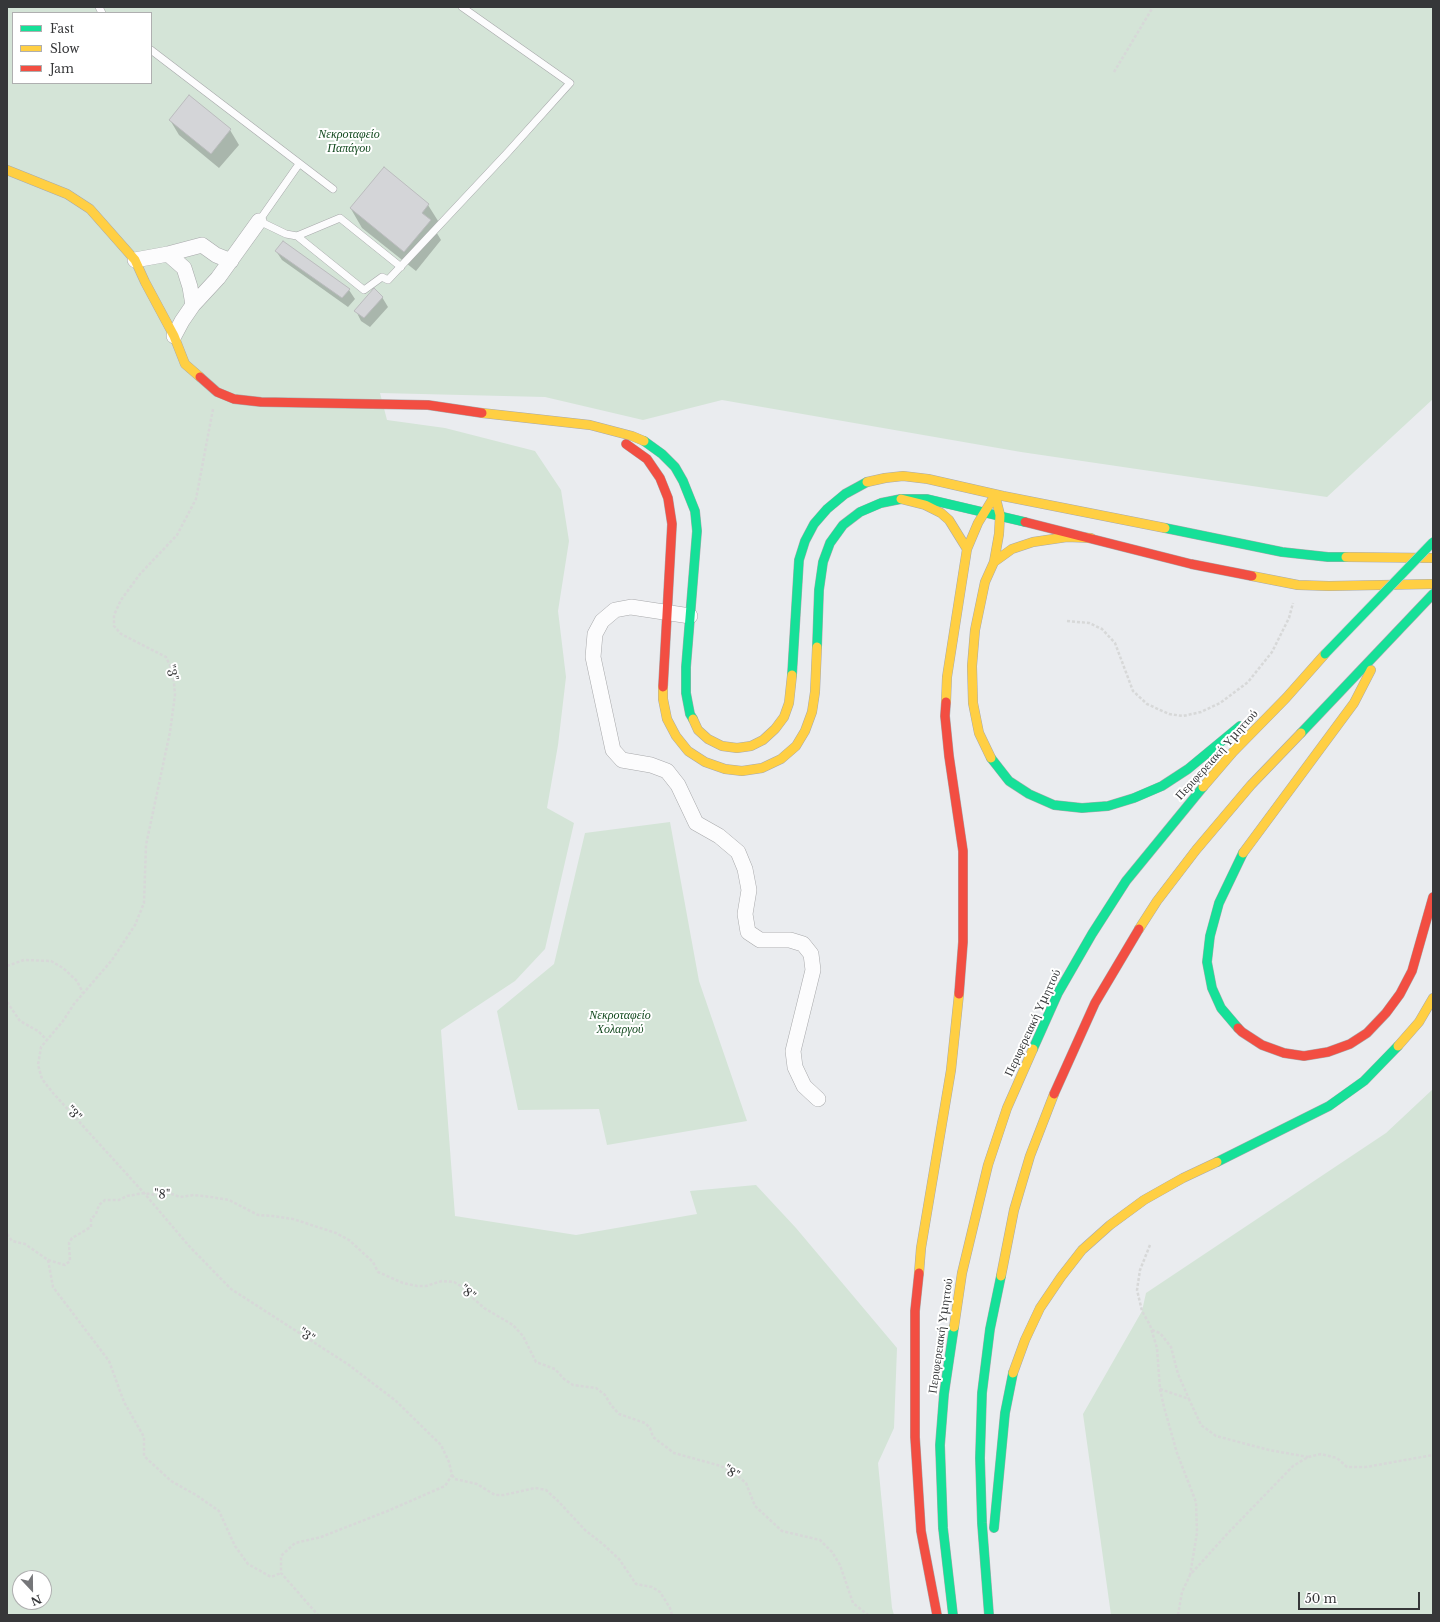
<!DOCTYPE html>
<html>
<head>
<meta charset="utf-8">
<style>
	body { margin:0 }
	#map { position:relative; width:1440px; height:1622px; overflow:hidden; background:#eaecef; font-family:"Libre Baskerville",serif }
	canvas { display:block }
	.frame { position:absolute; inset:0; border:8px solid #363739; pointer-events:none }
	.legend { position:absolute; left:12px; top:12px; width:140px; height:72px; box-sizing:border-box; background:#fff; border:1px solid #afafb0; margin:0; padding:5px 7px; list-style:none; font-size:12px; color:#363739 }
	.legend li { display:flex; align-items:center; gap:8px; height:20px }
	.legend b { width:20px; border:1px solid #afafb0 }
	.north { position:absolute; left:12px; top:1570px; width:40px; height:40px; box-sizing:border-box; background:#fff; border:1px solid #afafb0; border-radius:50%; rotate:158deg; font-size:11px; font-weight:700; line-height:16px; text-align:center; color:#363739 }
	.north::after { content:''; display:block; margin:auto; width:14px; height:18px; background:#757679; clip-path:polygon(50% 0,100% 100%,50% 72%,0 100%) }
	.scale { position:absolute; left:1298px; top:1592px; width:122px; height:18px; box-sizing:border-box; border:2px solid #363739; border-top:0; padding-left:5px; font-size:12px; line-height:14px; white-space:nowrap; color:#363739; -webkit-text-stroke:3px #fff; paint-order:stroke }
</style>
</head>
<body>
<div id="map">
<canvas width="1440" height="1622"></canvas>
<div class="frame"></div>
<ul class="legend">
<li><b style="height:5px;background:#16e098"></b>Fast</li>
<li><b style="height:5px;background:#ffcf43"></b>Slow</li>
<li><b style="height:5px;background:#f24e42"></b>Jam</li>
</ul>
<div class="north">N</div>
<div class="scale">50 m</div>
</div>
<script>
const c = document.querySelector('canvas').getContext('2d');
c.lineJoin = 'round';
function paint(path, color) { c.fillStyle = color; c.fill(path, 'evenodd'); }
const poly = rows => new Path2D(rows.map(r => 'M' + r).join(''));
function trace(path, color, width, dash) { c.strokeStyle = color; c.lineWidth = width; c.lineCap = dash ? 'butt' : 'round'; c.setLineDash(dash || []); c.stroke(path); }
function drawText(font, color, halo, rows, align = 'center') {
  c.font = font + ' "Libre Baskerville",serif'; c.lineWidth = 4; c.setLineDash([]); c.textBaseline = 'middle'; c.strokeStyle = halo; c.fillStyle = color; for (const [text, x, y, turn = 0] of rows) {
    c.save(); c.translate(x, y); c.rotate((+turn || 0) * Math.PI / 180); c.textAlign = isNaN(turn) ? turn : align; if (halo) c.strokeText(text, 0, 0); c.fillText(text, 0, 0); c.restore();
  }
}
paint(poly([
	[7,7,1433,7,1433,399,1327,497,1021,452,722,400,643,420,545,397,380,393,387,420,445,428,535,451,561,490,569,541,558,611,566,677,558,745,547,808,574,823,545,949,515,981,441,1030,455,1216,576,1235,697,1214,690,1191,756,1185,796,1228,897,1348,894,1428,878,1463,892,1608,894,1615,7,1615],
	[13,13,151,13,151,83,13,83],
	[20,1578,44,1578,44,1602,20,1602],
	[670,822,699,981,747,1121,607,1145,599,1109,518,1110,497,1011,554,964,585,833],
	[1433,1089,1433,1615,1111,1615,1083,1414,1142,1311,1146,1293,1386,1133]
]), '#d4e4d7');
paint(poly([
	[189,97,230,130,239,145,219,168,179,135,170,120],
	[384,169,428,205,440,224,435,230,441,240,416,271,362,228,351,209],
	[276,251,349,290,355,299,348,307,282,260],
	[382,297,388,307,370,327,361,321,356,311]
]), '#0003');
const building = poly([
	[189,95,231,129,211,154,169,120,189,95],
	[384,167,429,204,422,213,431,220,404,252,350,208,384,167],
	[283,241,350,289,342,298,275,251,283,241],
	[374,288,383,297,364,318,354,311,374,288]
]);
paint(building, '#d4d5d8');
trace(building, '#bbbcbe', 1);
const lane = poly([
	[99,7,102,13],
	[151,50,333,189],
	[299,164,259,221,286,234,297,236,364,290,382,277,388,280,508,152,570,83,462,7],
	[297,236,340,218,401,267]
]);
const street = poly([
	[168,254,184,268,190,287,193,305],
	[135,260,168,254,202,245,216,255,231,261],
	[174,336,182,321,193,305,218,278,259,221],
	[690,616,631,607,615,610,602,621,595,634,593,657,613,750,622,760,651,765,667,771,678,785,696,823,719,836,738,852,745,869,749,890,745,914,748,932,760,940,790,940,803,944,811,954,813,970,793,1051,795,1067,804,1086,818,1099]
]);
const fast = poly([
	[644,441,662,454,675,467,683,481,695,511,697,531,686,667,686,693,690,714,693,719],
	[1165,528,1282,552,1328,557,1346,557],
	[817,647,819,590,823,562,830,543,843,525,860,512,881,503,901,499,927,499,1025,522],
	[792,675,799,560,805,541,814,524,827,509,845,494,867,482],
	[1301,733,1433,594],
	[991,758,1009,781,1029,794,1054,805,1082,808,1108,806,1134,798,1162,786,1188,769,1240,726],
	[1238,1028,1221,1008,1212,988,1207,962,1210,936,1219,903,1243,853],
	[1033,1049,1058,993,1092,934,1126,881,1203,787],
	[1217,1162,1329,1106,1364,1081,1398,1046],
	[994,1528,1005,1413,1013,1373],
	[953,1615,943,1528,940,1445,944,1394,954,1327],
	[989,1615,982,1523,980,1458,982,1393,990,1329,1001,1276]
]);
const slow = poly([
	[7,170,67,194,90,209,135,260,145,282,174,336,185,364,200,377],
	[482,413,590,425,632,436,644,441],
	[867,482,885,478,903,476,928,479,1003,496,1165,528],
	[901,499,925,505,941,513,949,520,967,549],
	[1346,557,1433,558],
	[994,562,1012,549,1033,542,1067,537,1091,538],
	[1252,576,1298,585,1329,586,1433,584],
	[663,687,663,699,667,719,676,736,688,751,705,762,725,769,742,771,762,768,781,759,796,746,805,731,812,712,815,692,817,647],
	[946,702,947,677,967,549,978,523,995,495],
	[693,719,698,730,708,739,722,746,737,748,751,746,763,740,775,729,784,717,789,703,792,675],
	[991,758,979,733,973,703,972,666,975,630,985,582,994,562,999,534,1000,515,995,495],
	[1203,787,1233,752,1286,698,1325,654],
	[1243,853,1354,703,1371,670],
	[1139,929,1157,901,1196,850,1251,785,1301,733],
	[1398,1046,1419,1022,1433,998],
	[919,1273,921,1248,951,1070,959,994],
	[1001,1276,1014,1210,1030,1156,1054,1094],
	[954,1327,962,1273,988,1165,1007,1108,1033,1049],
	[1013,1373,1025,1340,1040,1308,1061,1277,1082,1250,1110,1225,1144,1200,1183,1178,1217,1162]
]);
const jam = poly([
	[200,377,217,392,234,399,261,402,428,405,482,413],
	[626,444,647,459,660,478,668,498,672,524,663,687],
	[1025,522,1191,564,1252,576],
	[946,702,945,716,949,756,963,851,963,942,959,994],
	[1238,1028,1242,1032,1262,1045,1284,1053,1304,1056,1328,1052,1350,1044,1367,1033,1386,1013,1400,994,1412,971,1433,897],
	[1054,1094,1095,1003,1139,929],
	[919,1273,915,1311,915,1437,921,1531,937,1615]
]);
trace(lane, '#a8a9ab', 8);
trace(street, '#a8a9ab', 16);
trace(fast, '#a8a9ab', 10);
trace(slow, '#a8a9ab', 10);
trace(jam, '#a8a9ab', 10);
trace(poly([
	[1114,72,1153,7],
	[213,409,196,499,177,535,140,574,121,600,114,615,114,626,121,634,166,657,173,672,175,695,170,732,146,845,144,903,135,925,112,960,74,1004,63,1021,41,1047,38,1065,42,1079,53,1093,144,1193,189,1246,231,1289,349,1365,396,1401,441,1445,449,1462,452,1475,445,1486,390,1510,321,1537,295,1543,281,1556,281,1573,318,1615],
	[1067,621,1089,623,1102,629,1115,643,1133,691,1147,704,1169,714,1183,716,1201,712,1220,703,1248,682,1272,652,1289,618,1293,603],
	[7,966,24,960,51,961,63,968,77,981,83,993],
	[7,1002,20,1021,38,1031,46,1039],
	[7,1234,12,1241,25,1244,48,1260,65,1265,70,1261,69,1243,72,1238,91,1227,91,1219,96,1214,99,1205,105,1200,119,1200,127,1196,144,1193,156,1195,169,1193,180,1197,194,1195,211,1197,229,1200,258,1215,273,1216,293,1219,336,1233,349,1240,373,1262,378,1272,403,1283,417,1286,426,1286,442,1281,454,1282,466,1289,473,1298,484,1308,513,1325,523,1336,536,1362,555,1369,564,1379,573,1385,596,1388,605,1395,611,1405,619,1414,645,1423,650,1428,653,1437,674,1453,721,1466,735,1474,746,1483,755,1506,782,1531,820,1540,832,1552,840,1565,853,1603,868,1615],
	[1150,1245,1140,1270,1137,1290,1142,1311,1150,1325,1157,1348,1160,1389,1164,1407,1177,1453,1196,1502,1197,1533,1190,1575],
	[48,1260,53,1287,109,1361,124,1402,144,1437,144,1456,171,1481,196,1495,219,1511,235,1546,248,1564,271,1577,281,1573],
	[1152,1330,1160,1333,1171,1347,1178,1374,1189,1399],
	[1160,1389,1189,1399,1201,1425,1216,1436,1269,1450,1308,1457],
	[452,1475,455,1479,477,1484,495,1495,504,1495,535,1488,546,1490,558,1501,585,1530,604,1545,619,1559,636,1584,652,1587,660,1592,670,1608,672,1615],
	[1178,1615,1182,1592,1190,1575,1228,1533,1293,1466,1308,1457,1321,1454,1337,1458,1347,1467,1366,1467,1433,1455]
]), '#d7d8d8', 2.5, [3, 2]);
trace(lane, '#fcfcfd', 7);
trace(street, '#fcfcfd', 15);
trace(fast, '#16e098', 9);
trace(slow, '#ffcf43', 9);
trace(jam, '#f24e42', 9);
const fastBridge = poly([
	[1325,654,1433,542]
]);
trace(fastBridge, '#c8c8ca', 10, []);
trace(fastBridge, '#16e098', 9);
drawText('italic 12px', '#10471c', '#fff', [
	["Νεκροταφείο",349,135],
	["Παπάγου",349,149],
	["Νεκροταφείο",620,1016],
	["Χολαργού",620,1030]
]);
drawText('12px', '#363739', '#fff', [
	["\"3\"",171,673,75],
	["Περιφερειακή Υμηττού",1217,755,-48],
	["Περιφερειακή Υμηττού",1033,1023,-65],
	["\"3\"",73,1114,47],
	["\"8\"",162,1195,3],
	["\"8\"",467,1293,42],
	["\"3\"",306,1336,34],
	["Περιφερειακή Υμηττού",941,1336,-82],
	["\"8\"",731,1473,32]
]);
</script>
</body>
</html>
